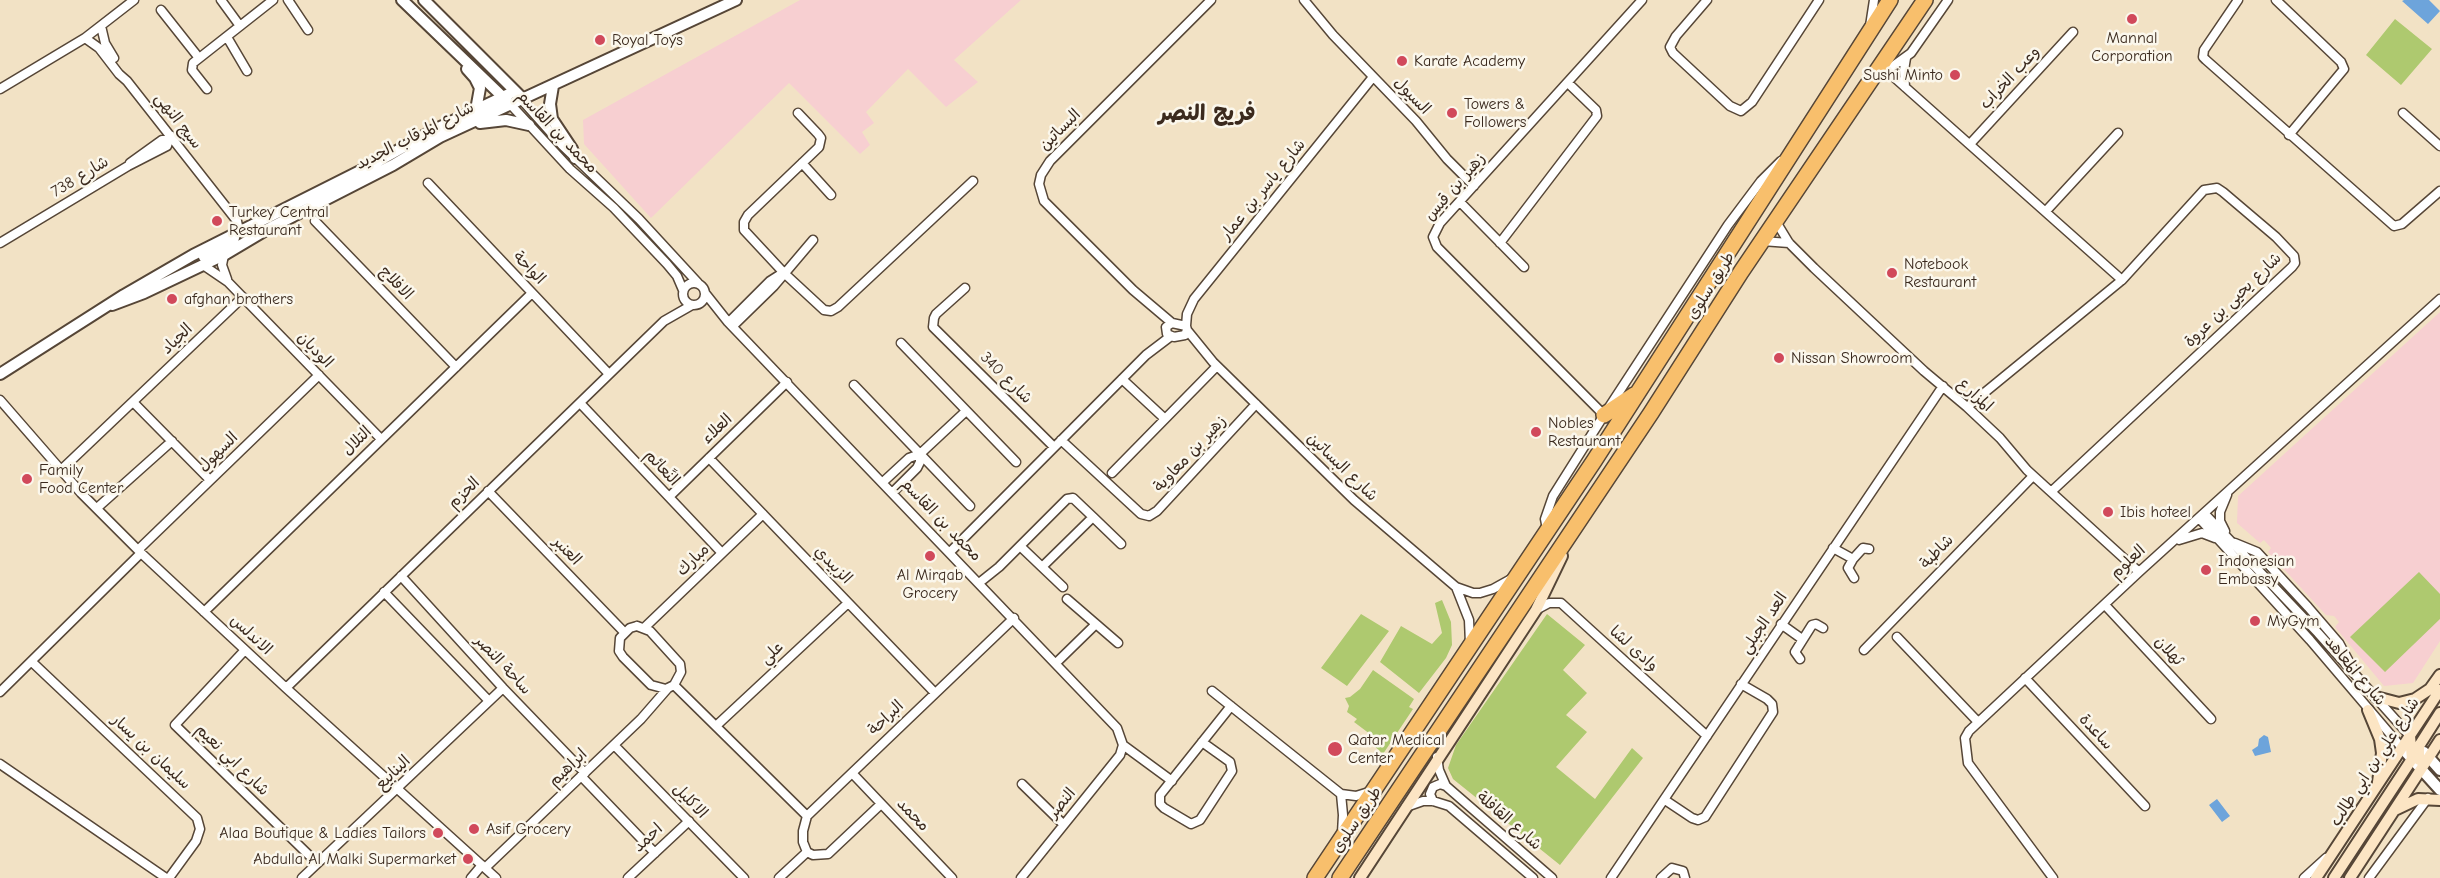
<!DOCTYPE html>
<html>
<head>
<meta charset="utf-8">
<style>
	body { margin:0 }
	canvas { display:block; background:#f2e2c5 }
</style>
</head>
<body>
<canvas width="2440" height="878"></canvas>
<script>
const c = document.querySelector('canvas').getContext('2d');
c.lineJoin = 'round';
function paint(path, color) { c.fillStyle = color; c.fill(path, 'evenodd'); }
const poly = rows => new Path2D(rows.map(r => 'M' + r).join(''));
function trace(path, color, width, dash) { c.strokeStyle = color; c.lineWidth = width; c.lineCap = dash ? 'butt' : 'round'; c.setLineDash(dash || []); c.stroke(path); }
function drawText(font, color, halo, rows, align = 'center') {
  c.font = font + ' "Comic Neue","Playpen Sans Arabic",sans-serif'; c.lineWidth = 5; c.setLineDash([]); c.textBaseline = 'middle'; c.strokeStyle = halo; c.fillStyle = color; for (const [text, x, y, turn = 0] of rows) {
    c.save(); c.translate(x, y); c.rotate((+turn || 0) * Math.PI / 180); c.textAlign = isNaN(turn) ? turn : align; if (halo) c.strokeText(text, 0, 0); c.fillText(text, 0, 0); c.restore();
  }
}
paint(poly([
	[800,0,1021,0,954,60,978,82,946,107,908,69,866,112,874,123,862,132,870,145,860,154,789,83,651,218,584,144,583,120],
	[2440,312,2440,641,2413,683,2384,686,2335,627,2339,622,2334,616,2326,615,2268,552,2271,548,2264,540,2260,543,2237,523,2238,496]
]), '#f7cfd1');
paint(poly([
	[2395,19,2432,49,2401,85,2366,55],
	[2419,572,2440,594,2440,619,2385,672,2350,637],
	[1442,600,1451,622,1452,645,1446,658,1419,693,1380,662,1401,626,1432,644,1442,633,1435,603],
	[1361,614,1389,631,1347,686,1321,668],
	[1547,614,1585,645,1563,670,1587,693,1566,715,1587,732,1556,767,1595,799,1632,748,1643,758,1560,865,1453,779,1448,768,1456,745],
	[1373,670,1414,699,1409,707,1413,709,1383,754,1371,743,1374,737,1354,722,1357,719,1347,712,1349,706,1345,698,1350,697,1360,689]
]), '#aec96f');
paint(poly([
	[2404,0,2429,0,2440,11,2428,24,2402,1],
	[2264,735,2268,737,2271,752,2255,756,2252,750,2258,746,2259,739],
	[2217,799,2230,816,2222,822,2209,805]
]), '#6da4db');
const minor = poly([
	[221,0,240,26],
	[288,0,308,30],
	[1304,0,1333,35,1416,121,1447,159,1474,186],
	[1707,0,1676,36,1670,47,1673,53,1730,106,1741,111,1752,102,1819,0],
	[2238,0,2204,50,2203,57,2206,60,2394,226,2402,224,2440,191],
	[2276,0,2341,62,2344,69,2289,135],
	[161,10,199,58],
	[101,26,105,43,114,58],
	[1870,26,1874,0],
	[227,37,247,71],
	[85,38,99,48,119,74,127,81,237,221,239,231],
	[1887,71,2122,280],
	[1882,74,1911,53,1948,0],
	[1905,87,1904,70,1906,58],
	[0,89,85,38,134,0],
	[207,89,192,70,193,63,273,0],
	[522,100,562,145,639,219,698,283],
	[511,105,570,169,614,208,667,264,677,276,683,290],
	[798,113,818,134,821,138,819,147,748,215,744,222,744,230,784,273,824,310,831,311,838,307,973,181],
	[2403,113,2440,146],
	[1970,144,2073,32],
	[130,163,162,140,172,140],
	[802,163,831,195],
	[428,183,609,374],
	[1460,202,1524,267],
	[2046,211,2118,133],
	[1775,220,1789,243,1814,268,1924,371,1967,407,2000,438,2027,470,2139,572],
	[315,221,456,367],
	[1762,241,1789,243],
	[0,243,128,166,167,146,170,135],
	[1500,243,1597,116,1596,110,1568,83],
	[224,255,222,265,227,279],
	[203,265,228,282,381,439],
	'683 294a11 11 0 1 1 22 0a11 11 0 1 1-22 0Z',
	[965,288,936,314,934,318,933,327,1054,447],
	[705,293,728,322,1117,728,1123,745,1120,755,1021,878],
	[729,322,770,281,781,274],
	[1172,323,1133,290,1044,201,1039,184,1041,175,1050,161,1211,0],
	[1172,323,1186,326,1187,330,1185,335,1174,337,1167,334,1166,327,1172,323],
	[733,326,774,286,813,240],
	[1186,326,1187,314,1194,299,1373,77],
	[1187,330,1213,362,1354,500,1456,587,1473,593,1480,593,1493,589,1511,579],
	[901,343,1016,462],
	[1122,379,1164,418],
	[854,385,970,506],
	[0,400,81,493,141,553,286,688,496,878],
	[133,402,210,480],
	[580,403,722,553],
	[1967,407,2122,280,2204,190,2217,188,2223,192,2276,237,2294,256,2295,263,2292,267,2052,491],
	[1604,415,1437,247,1433,237,1440,223,1642,0],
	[1061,440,1141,514,1149,516,1157,511,1256,404],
	[709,458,935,693],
	[60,471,243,297],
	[1112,473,1217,366],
	[883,482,909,458,920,454,965,412],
	[488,491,624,632],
	[893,492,917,468,920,462,920,454],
	[669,497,787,382],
	[97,508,172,441],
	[2204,513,2318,633,2410,736],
	[1093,517,1121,544],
	[2199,518,2310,640,2402,748],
	[1547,529,1545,519,1553,496,1604,415,1728,225,1761,181,1781,161],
	[2225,531,2220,521,2220,512,2227,495],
	[2179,540,2202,533,2215,538],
	[2235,543,2257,552,2308,607,2339,643,2354,671],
	[1833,548,1853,559],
	[138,550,319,375],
	[950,552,1146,355,1171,336],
	[1042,567,1063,587],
	[401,576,503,688,585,773],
	[1854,578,1848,568,1853,559,1863,548,1869,549],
	[979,583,999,567,1067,499,1073,498,1093,517,1042,567,1020,546],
	[1456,587,1469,620,1470,644],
	[384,592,489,701],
	[1067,599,1118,643],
	[2105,605,2211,719],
	[1536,610,1549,603,1561,603,1707,736],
	[204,612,532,293],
	[1781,624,1802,639],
	[637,626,650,631,680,664,681,672,674,685,666,689,651,685,623,657,619,651,620,638,630,628,637,626],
	[644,628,763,514],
	[1897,637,1978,722],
	[245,650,175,725,317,863],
	[1864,650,2033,476],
	[1800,659,1795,652,1812,625,1816,624,1823,628],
	[32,662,197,818,200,829,196,841,169,878],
	[1056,663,1096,624],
	[2025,678,2145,806],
	[674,685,807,816],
	[286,688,664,321,692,305],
	[1212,691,1341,794,1356,796,1372,791],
	[0,692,141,553],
	[716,726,848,603],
	[1202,742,1230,762,1232,771,1200,820,1191,824,1164,808,1160,804,1160,795,1231,706],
	[614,745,744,878],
	[1123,745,1172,781],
	[1437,757,1439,770,1446,786,1552,878],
	[0,764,166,878],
	[852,773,952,878],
	[581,776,655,853],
	[1022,784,1063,824],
	[1341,794,1343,815,1342,833],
	[1665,800,1692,818,1698,820,1705,817,1773,712,1772,704,1767,699,1741,684],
	[1433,801,1430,794,1433,787,1440,784,1446,786],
	[881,804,828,854,813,855,807,852,803,842,803,831,807,816,1014,618],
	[1406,807,1423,801,1433,801,1449,806,1533,878],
	[485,868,641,719,668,688],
	[302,878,503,688],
	[471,878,482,865],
	[628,878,689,821],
	[779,878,807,852],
	[1611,878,1943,386],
	[1661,878,1672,868,1683,871,1685,878],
	[2053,878,1968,763,1965,738,1969,731,2139,572,2440,299],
	[2304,878,2326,858],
	[2369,878,2428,798]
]);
const tertiary = poly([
	[402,0,508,102],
	[424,0,519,95],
	[467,69,475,78,480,88,476,110],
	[553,86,550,104,552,119,572,149,575,158],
	[480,123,506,120,529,125],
	[204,257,225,246,234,238],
	[112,305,144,293,224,255,266,230,393,165,440,137,736,0],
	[0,374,124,295,193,255,370,166,432,131,515,91],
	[2402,748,2440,790],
	[2424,752,2440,770]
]);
const secondary = poly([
	[2376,697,2399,703,2415,699,2430,689,2440,675],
	[2368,710,2380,739,2382,753,2378,782],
	[2419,760,2419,746,2440,713],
	[2397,809,2418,799,2440,800],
	[1360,878,1536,610,1562,556],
	[2316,878,2440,690],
	[2334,878,2412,759,2410,736],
	[2350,878,2440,740]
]);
const motorway = poly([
	[1604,415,1634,395],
	[1315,878,1594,461,1890,0],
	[1340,878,1651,413,1741,272,1925,0]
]);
trace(minor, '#564637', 11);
trace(tertiary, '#564637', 14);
trace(secondary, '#564637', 14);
trace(motorway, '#564637', 18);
trace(minor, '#fff', 8);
trace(tertiary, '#fff', 10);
trace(secondary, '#fce5c4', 10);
trace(motorway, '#f8bf6c', 15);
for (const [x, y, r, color] of [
	[2132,19,6,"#d1495b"],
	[600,40,6,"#d1495b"],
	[1402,61,6,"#d1495b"],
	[1955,75,6,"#d1495b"],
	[1452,113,6,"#d1495b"],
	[217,221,6,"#d1495b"],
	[1892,273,6,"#d1495b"],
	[172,299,6,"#d1495b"],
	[1779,358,6,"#d1495b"],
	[1536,432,6,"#d1495b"],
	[27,479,6,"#d1495b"],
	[2108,512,6,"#d1495b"],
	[930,556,6,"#d1495b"],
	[2206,570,6,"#d1495b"],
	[2255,621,6,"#d1495b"],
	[1335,749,8,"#d1495b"],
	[474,829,6,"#d1495b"],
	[438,833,6,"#d1495b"],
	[468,859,6,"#d1495b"]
]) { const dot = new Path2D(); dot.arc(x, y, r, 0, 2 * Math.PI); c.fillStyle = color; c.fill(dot); trace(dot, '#fbf7ec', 2); }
drawText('16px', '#3b2a1e', '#fbf7ec', [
	["Mannal",2132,38,"center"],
	["Corporation",2132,56,"center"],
	["Royal Toys",612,40],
	["Karate Academy",1414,61],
	["Sushi Minto",1943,75,"right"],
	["Towers &",1464,104],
	["Followers",1464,122],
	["Turkey Central",229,212],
	["Restaurant",229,230],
	["Notebook",1904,264],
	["Restaurant",1904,282],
	["afghan brothers",184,299],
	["Nissan Showroom",1791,358],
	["Nobles",1548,423],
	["Restaurant",1548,441],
	["Family",39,470],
	["Food Center",39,488],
	["Ibis hoteel",2120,512],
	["Indonesian",2218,561],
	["Embassy",2218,579],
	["Al Mirqab",930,575,"center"],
	["Grocery",930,593,"center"],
	["MyGym",2267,621],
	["Qatar Medical",1348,740],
	["Center",1348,758],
	["Asif Grocery",486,829],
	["Alaa Boutique & Ladies Tailors",426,833,"right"],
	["Abdulla Al Malki Supermarket",456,859,"right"]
], 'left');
drawText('16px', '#3b2a1e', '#fbf7ec', [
	["وعب الخراب",2010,78,-47],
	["السيول",1412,96,46],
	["سيج النهي",178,121,52],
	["البساتين",1060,130,-45],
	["محمد بن القاسم",557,132,46],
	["شارع المرقاب الجديد",415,136,-27],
	["شارع 738",80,177,-31],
	["زهير بن قيس",1455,187,-49],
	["شارع ياسر بن عمار",1263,190,-51],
	["الواحة",529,268,46],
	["الافلاج",396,283,46],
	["طريق سلوى",1711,286,-58],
	["شارع يحيى بن عروة",2233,300,-44],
	["الجياد",177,339,-44],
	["الوديان",315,350,46],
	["شارع 340",1006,378,45],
	["المزارع",1975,395,42],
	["العلاء",717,429,-44],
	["التلال",357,441,-44],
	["السهول",218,452,-44],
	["زهير بن معاوية",1190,454,-47],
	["شارع البساتين",1342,467,44],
	["النًعائم",662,468,47],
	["الحزم",464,493,-44],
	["محمد بن القاسم",941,520,46],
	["العنبر",567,551,46],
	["شاطبة",1937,552,-46],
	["مبارك",693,560,-44],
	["العلوم",2128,562,-43],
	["الزبيدي",833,565,46],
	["العد الجبلي",1764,623,-56],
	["الاندلس",251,635,43],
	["وادى لشا",1634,649,42],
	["ثهلان",2169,651,47],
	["علي",772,653,-43],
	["ساحة النصر",503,665,47],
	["شارع المعاهد",2355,671,50],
	["البراحة",886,718,-44],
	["ساعدة",2096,732,47],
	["سليمان بن يسار",151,752,43],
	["شارع ابي نعيم",232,760,44],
	["شارع علي بن ابي طالب",2375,762,-57],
	["ابراهيم",568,768,-44],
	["الينابيع",393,773,-44],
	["الاكليل",690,801,46],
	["النصر",1062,803,-50],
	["محمد",913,815,46],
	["طريق سلوى",1357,820,-56],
	["شارع القافلة",1509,821,41],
	["احمد",648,838,-43]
]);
drawText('bold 22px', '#3b2a1e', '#fbf7ec', [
	["فريج النصر",1207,114]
]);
</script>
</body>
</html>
